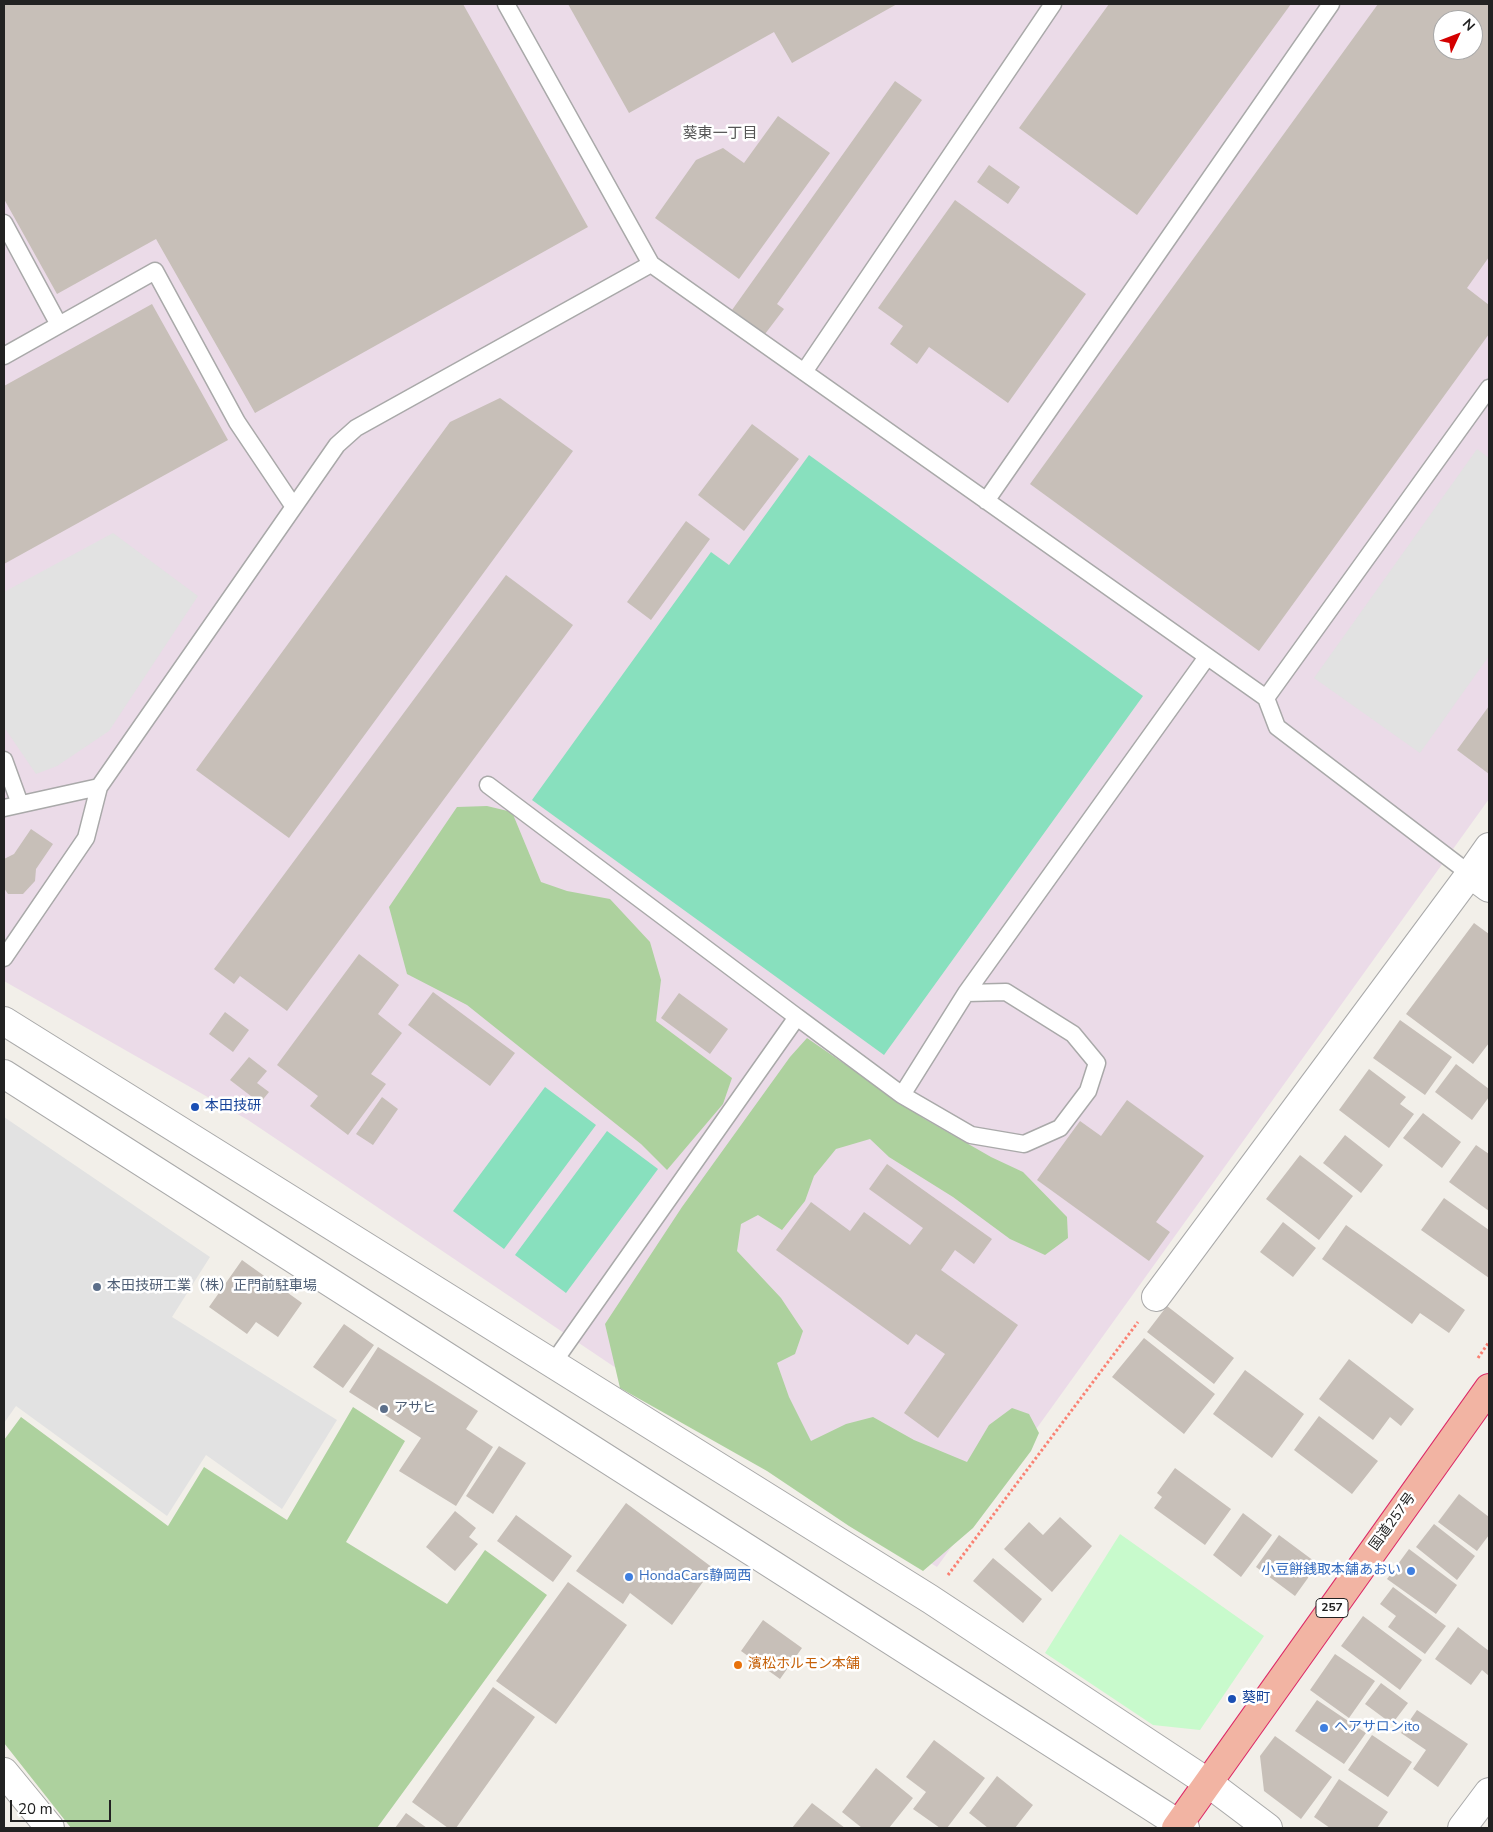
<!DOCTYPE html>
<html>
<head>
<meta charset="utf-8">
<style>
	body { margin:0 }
	#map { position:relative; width:1493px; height:1832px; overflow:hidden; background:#f2efe9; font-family:"Nunito Sans",sans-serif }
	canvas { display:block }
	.frame { position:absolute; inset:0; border:5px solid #222; pointer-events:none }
	.north { position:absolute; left:1433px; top:10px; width:50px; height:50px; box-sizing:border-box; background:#fff; border:1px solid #a7a7a7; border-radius:50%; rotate:47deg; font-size:14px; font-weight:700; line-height:20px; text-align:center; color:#222 }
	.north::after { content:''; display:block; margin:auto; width:18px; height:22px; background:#d40000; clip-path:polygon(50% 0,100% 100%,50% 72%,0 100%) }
	.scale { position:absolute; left:10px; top:1800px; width:101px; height:22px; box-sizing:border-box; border:2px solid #222; border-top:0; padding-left:6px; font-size:15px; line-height:18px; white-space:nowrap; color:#222; -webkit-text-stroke:4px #fff; paint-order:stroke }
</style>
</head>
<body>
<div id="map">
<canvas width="1493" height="1832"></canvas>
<div class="frame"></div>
<div class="north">N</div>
<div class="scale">20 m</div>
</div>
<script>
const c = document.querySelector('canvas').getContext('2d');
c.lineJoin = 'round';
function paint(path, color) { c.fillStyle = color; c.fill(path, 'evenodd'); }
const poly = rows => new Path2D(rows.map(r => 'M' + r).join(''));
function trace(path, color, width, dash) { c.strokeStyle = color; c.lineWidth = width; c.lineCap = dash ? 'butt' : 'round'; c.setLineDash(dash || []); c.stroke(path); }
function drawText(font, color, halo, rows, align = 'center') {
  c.font = font + ' "Nunito Sans","Noto Sans JP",sans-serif'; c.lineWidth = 5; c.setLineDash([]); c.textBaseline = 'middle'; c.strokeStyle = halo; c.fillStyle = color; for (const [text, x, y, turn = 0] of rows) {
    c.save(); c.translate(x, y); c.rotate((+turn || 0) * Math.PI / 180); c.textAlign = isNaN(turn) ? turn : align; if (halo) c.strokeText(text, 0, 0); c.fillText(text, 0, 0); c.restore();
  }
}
paint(poly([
	[4,4,1489,4,1489,799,937,1567,613,1366,248,1120,4,981],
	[1443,20,1473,20,1473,50,1443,50]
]), '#ebdbe8');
paint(poly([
	[487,806,512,812,541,882,567,891,610,899,650,942,661,980,656,1021,732,1078,723,1104,667,1170,641,1144,467,1005,407,974,389,907,457,807],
	[807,1038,923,1118,991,1157,1023,1172,1067,1217,1068,1238,1045,1255,1010,1239,953,1197,889,1157,870,1139,836,1149,814,1176,805,1201,782,1230,758,1215,741,1224,737,1251,781,1298,803,1331,795,1354,777,1363,789,1397,811,1441,846,1424,873,1417,914,1440,967,1462,989,1425,1012,1408,1029,1414,1039,1433,1031,1451,973,1528,923,1571,849,1526,767,1471,620,1388,605,1324,682,1207,790,1057],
	[353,1407,405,1441,346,1542,447,1604,485,1550,547,1595,377,1828,71,1828,4,1743,4,1440,21,1417,168,1526,204,1467,287,1520]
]), '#add19e');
paint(poly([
	[1120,1534,1264,1636,1200,1730,1153,1725,1045,1653]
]), '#c8facc');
paint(poly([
	[809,455,1143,696,884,1055,532,800,711,552,729,565],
	[545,1087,596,1125,504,1249,453,1211],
	[607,1131,658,1169,566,1293,515,1255]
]), '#88e0be');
paint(poly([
	[1477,449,1489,458,1489,656,1420,753,1314,678],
	[113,533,198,596,109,731,57,766,36,774,4,727,4,592],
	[4,1117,210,1257,172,1317,337,1420,282,1509,206,1455,167,1516,16,1406,4,1423]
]), '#e2e2e2');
paint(poly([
	[4,4,463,4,588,227,255,413,156,239,57,294,4,199],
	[568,4,897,4,792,63,774,32,629,113],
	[1109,4,1291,4,1137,215,1019,128],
	[1378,4,1489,4,1489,257,1467,288,1489,305,1489,334,1259,651,1030,484],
	[1443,20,1473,20,1473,50,1443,50],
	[895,81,922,100,777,304,784,309,765,334,732,310],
	[778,116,830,153,739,279,655,218,696,160,723,148,744,163],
	[989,165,1020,187,1008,204,977,182],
	[955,200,1086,294,1008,403,929,347,917,364,890,344,903,326,878,308],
	[152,304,228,440,4,564,4,386],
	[500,398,573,451,289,838,196,770,450,422],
	[752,424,799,459,744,531,698,495],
	[686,521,710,539,651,620,627,602],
	[506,575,573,625,287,1011,240,976,234,984,214,969],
	[1489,706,1489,774,1457,750],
	[31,829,53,844,36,869,35,881,23,894,8,894,4,888,4,859,14,854],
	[1474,923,1489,934,1489,1043,1473,1064,1406,1014],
	[359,954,399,985,378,1014,402,1033,371,1074,386,1084,348,1135,310,1106,318,1096,277,1065],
	[433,992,515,1053,490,1086,408,1025],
	[679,993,728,1029,710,1054,661,1018],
	[225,1012,249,1030,233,1052,209,1034],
	[1400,1020,1452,1057,1425,1095,1373,1058],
	[249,1057,267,1071,257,1083,269,1092,260,1103,230,1080],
	[1456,1064,1489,1089,1489,1097,1472,1120,1435,1092],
	[1369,1069,1406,1097,1400,1104,1414,1114,1389,1148,1339,1110],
	[382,1097,398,1109,373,1145,356,1134],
	[1127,1100,1204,1156,1156,1222,1170,1232,1149,1261,1037,1180,1080,1121,1101,1136],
	[1423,1113,1461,1142,1442,1168,1403,1138],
	[1345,1135,1383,1165,1361,1193,1323,1163],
	[1476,1145,1489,1154,1489,1211,1449,1182],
	[1300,1155,1353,1196,1319,1240,1266,1199],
	[887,1164,992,1239,974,1264,955,1250,941,1270,1018,1325,938,1438,904,1413,945,1354,916,1334,908,1345,776,1250,811,1202,850,1231,864,1212,910,1245,923,1228,869,1189],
	[1444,1198,1489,1230,1489,1278,1421,1230],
	[1283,1222,1316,1248,1293,1277,1260,1252],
	[1346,1225,1465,1310,1449,1333,1420,1313,1412,1324,1322,1259],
	[242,1260,302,1303,278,1337,256,1322,247,1334,209,1307],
	[1167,1306,1234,1358,1214,1384,1147,1332],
	[344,1324,374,1345,343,1388,313,1367],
	[1144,1338,1215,1394,1184,1434,1112,1377],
	[378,1347,478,1411,466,1429,493,1447,456,1506,399,1471,421,1438,349,1392],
	[1349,1359,1414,1409,1401,1426,1390,1417,1373,1440,1319,1399],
	[1245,1370,1304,1414,1272,1458,1213,1414],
	[1319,1416,1378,1461,1352,1494,1294,1450],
	[499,1446,526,1463,493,1514,466,1496],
	[1175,1468,1231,1509,1205,1545,1154,1508,1162,1497,1157,1493],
	[1459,1494,1489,1517,1489,1535,1477,1551,1438,1522],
	[626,1503,713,1568,672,1625,630,1593,623,1604,576,1571],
	[455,1511,476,1528,469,1537,478,1544,455,1571,426,1547],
	[1243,1513,1272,1535,1241,1577,1213,1555],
	[516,1515,572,1556,553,1582,497,1541],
	[1060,1517,1092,1546,1052,1592,1004,1549,1029,1522,1043,1535],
	[1434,1524,1475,1556,1457,1580,1416,1547],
	[1279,1535,1318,1564,1295,1596,1256,1567],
	[1409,1549,1457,1585,1436,1614,1387,1579],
	[993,1558,1042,1599,1023,1623,973,1581],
	[568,1582,627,1625,556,1724,496,1681],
	[1393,1587,1446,1626,1425,1654,1388,1627,1396,1616,1380,1604],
	[1363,1616,1422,1660,1400,1690,1341,1646],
	[763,1620,802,1648,780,1679,741,1651],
	[1458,1627,1489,1651,1489,1676,1482,1670,1471,1685,1435,1659],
	[1335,1654,1375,1681,1349,1718,1310,1690],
	[1381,1683,1408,1703,1392,1724,1365,1704],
	[493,1687,535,1717,456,1828,448,1828,412,1802],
	[1317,1700,1366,1733,1344,1764,1295,1731],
	[1417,1710,1468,1744,1438,1787,1413,1769,1426,1750,1401,1733],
	[1372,1735,1412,1762,1388,1797,1348,1770],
	[1275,1736,1332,1777,1301,1819,1264,1791,1260,1756],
	[934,1740,985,1778,947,1828,940,1828,913,1809,926,1792,906,1777],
	[876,1768,913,1798,889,1828,862,1828,842,1812],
	[997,1776,1033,1805,1015,1828,988,1828,969,1813],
	[1339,1779,1388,1812,1377,1828,1330,1828,1314,1817],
	[812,1803,845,1828,792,1828],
	[406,1813,427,1828,395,1828]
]), '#c7bfb8');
const service = poly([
	[4,223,59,325,155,271,237,422,294,507],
	[651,264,1266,698,1489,388],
	[4,356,59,325],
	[804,372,1053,4],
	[986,501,1331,4],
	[1266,698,1277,727,1470,874],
	[4,760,20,804],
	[488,785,797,1017,553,1363],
	[4,808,99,787],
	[4,958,86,838,99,787,337,445,356,428,651,264,506,4],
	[966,993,1207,657],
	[797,1017,902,1095,966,993,1006,992,1073,1034,1097,1063,1088,1091,1060,1128,1024,1144,971,1135,902,1095]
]);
const minor = poly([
	[1156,1297,1470,874]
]);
const tertiary = poly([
	[1489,847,1470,874,1489,888],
	[4,1021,930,1599,1207,1782,1268,1828],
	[4,1074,1185,1828],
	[4,1772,50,1828],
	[1462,1828,1489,1792]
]);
const trunk = poly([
	[1176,1828,1489,1388]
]);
trace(service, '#a9a9a9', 19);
trace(minor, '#a9a9a9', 30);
trace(tertiary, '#a9a9a9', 30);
trace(trunk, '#dc2a67', 30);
trace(poly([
	[1478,1358,1489,1342],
	[948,1575,1138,1322]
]), '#fa8072', 3, [2.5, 2.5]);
trace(service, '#fff', 16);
trace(minor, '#fff', 28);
trace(tertiary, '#fff', 28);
trace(trunk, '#f2b4a3', 28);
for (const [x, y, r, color] of [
	[195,1107,5,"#1a4fb4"],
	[97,1287,5,"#5c6f8a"],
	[384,1409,5,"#5c6f8a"],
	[1411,1571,5,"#3f7fe0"],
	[629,1577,5,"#3f7fe0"],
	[738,1665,5,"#e8710a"],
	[1232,1699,5,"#1a4fb4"],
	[1324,1728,5,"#3f7fe0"]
]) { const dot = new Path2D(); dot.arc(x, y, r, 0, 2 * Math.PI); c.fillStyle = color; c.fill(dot); trace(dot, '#fff', 2); }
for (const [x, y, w] of [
	[1332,1608,32]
]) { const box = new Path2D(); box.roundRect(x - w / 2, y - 9.5, w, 19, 4); c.fillStyle = '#fff'; c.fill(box); trace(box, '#222', 1); }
drawText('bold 12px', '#222', null, [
	["257",1332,1608]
]);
drawText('14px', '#164399', '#fff', [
	["本田技研",205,1107],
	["葵町",1242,1699]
], 'left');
drawText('14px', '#4e5e75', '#fff', [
	["本田技研工業（株）正門前駐車場",107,1287],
	["アサヒ",394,1409]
], 'left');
drawText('14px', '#222', '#fff', [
	["国道257号",1393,1522,-54]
]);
drawText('14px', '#366cbe', '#fff', [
	["小豆餅銭取本舗あおい",1401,1571,"right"],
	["HondaCars静岡西",639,1577],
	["ヘアサロンito",1334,1728]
], 'left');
drawText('14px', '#c56008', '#fff', [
	["濱松ホルモン本舗",748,1665]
], 'left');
drawText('15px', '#555', '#fff', [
	["葵東一丁目",720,134]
]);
</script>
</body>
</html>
